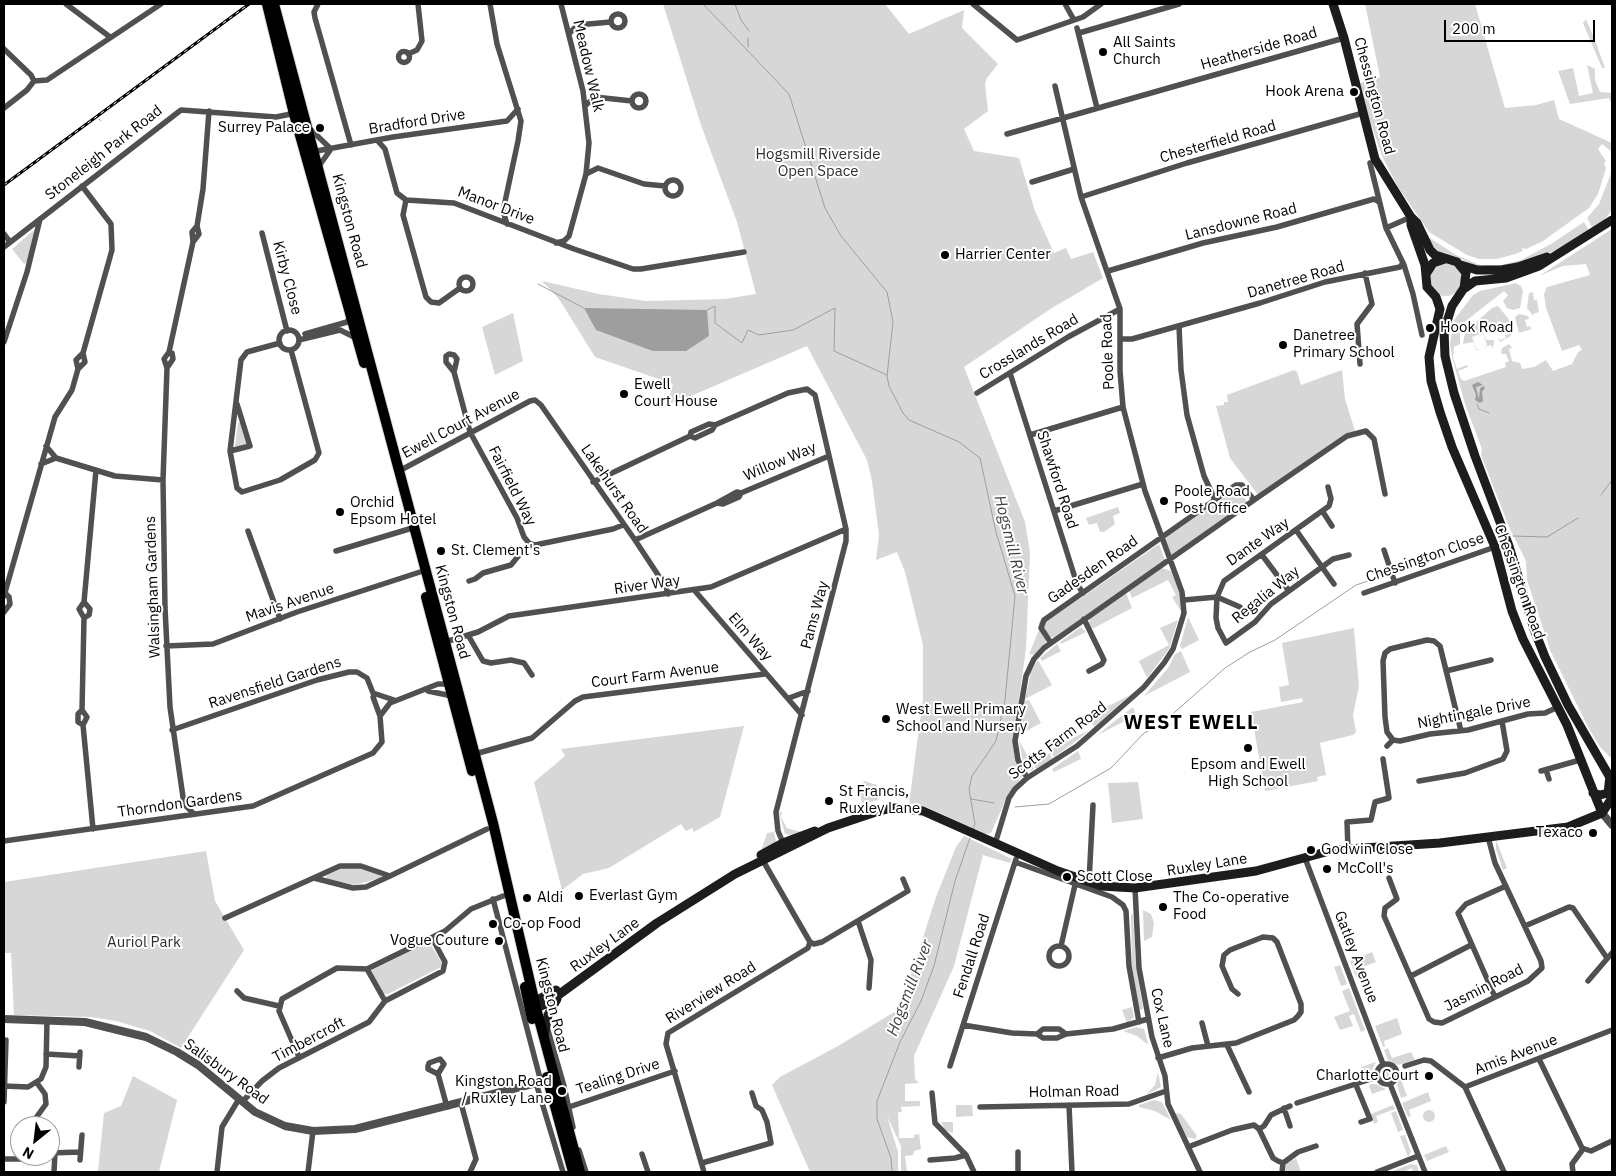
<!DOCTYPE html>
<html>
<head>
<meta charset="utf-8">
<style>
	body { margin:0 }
	#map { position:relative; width:1616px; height:1176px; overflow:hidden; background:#fff; font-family:"IBM Plex Sans",sans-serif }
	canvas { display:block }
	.frame { position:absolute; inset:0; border:5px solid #000; pointer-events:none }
	.north { position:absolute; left:10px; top:1116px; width:50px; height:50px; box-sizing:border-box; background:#fff; border:1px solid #999; border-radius:50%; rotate:209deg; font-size:14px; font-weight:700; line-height:20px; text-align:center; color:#000 }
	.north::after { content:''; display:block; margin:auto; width:18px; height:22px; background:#000; clip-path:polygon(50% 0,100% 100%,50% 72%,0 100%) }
	.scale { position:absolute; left:1444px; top:20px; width:151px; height:22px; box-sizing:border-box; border:2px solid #000; border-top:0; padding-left:6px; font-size:15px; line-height:18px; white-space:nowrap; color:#000; -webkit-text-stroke:4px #fff; paint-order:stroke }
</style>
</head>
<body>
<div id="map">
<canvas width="1616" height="1176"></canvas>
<div class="frame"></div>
<div class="north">N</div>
<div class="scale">200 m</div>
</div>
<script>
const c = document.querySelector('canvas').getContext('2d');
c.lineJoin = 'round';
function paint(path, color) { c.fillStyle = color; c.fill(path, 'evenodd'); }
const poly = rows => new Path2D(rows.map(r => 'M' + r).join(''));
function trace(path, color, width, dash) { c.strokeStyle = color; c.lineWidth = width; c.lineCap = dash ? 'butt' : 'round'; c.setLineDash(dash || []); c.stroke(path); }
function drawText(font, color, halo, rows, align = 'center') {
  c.font = font + ' "IBM Plex Sans",sans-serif'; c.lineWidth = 4; c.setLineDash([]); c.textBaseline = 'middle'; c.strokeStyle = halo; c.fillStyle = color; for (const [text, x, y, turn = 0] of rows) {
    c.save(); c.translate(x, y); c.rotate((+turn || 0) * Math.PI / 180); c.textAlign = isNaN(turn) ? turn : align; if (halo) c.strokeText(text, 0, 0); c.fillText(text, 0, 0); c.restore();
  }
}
paint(poly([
	[663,4,885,4,909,34,964,10,962,28,998,64,987,78,985,84,988,111,964,129,974,151,1019,158,1035,211,1054,253,1066,248,1071,259,1093,252,1103,278,1052,308,964,367,1025,522,1030,552,1026,649,1013,742,1015,758,1023,775,1006,799,991,833,986,834,926,807,909,804,923,698,923,645,905,572,897,552,876,560,879,535,872,481,867,460,807,346,677,402,668,403,673,384,595,357,559,299,542,281,599,294,646,301,725,299,756,294,737,222,701,125],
	[1365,4,1475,4,1505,108,1536,105,1554,100,1559,119,1612,143,1612,152,1602,144,1598,149,1606,161,1604,163,1606,168,1598,194,1589,208,1543,241,1526,249,1522,248,1523,251,1515,254,1497,259,1479,259,1467,255,1429,232,1398,187,1382,156,1368,115,1360,83,1380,77],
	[1586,19,1596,43,1605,68,1602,68,1583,23],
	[1587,65,1595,69,1595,80,1600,92,1612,93,1612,101,1610,101,1609,98,1570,104,1558,71,1573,68,1579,96,1593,93],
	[1612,171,1612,209,1605,220,1593,229,1587,218,1599,204],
	[1584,222,1589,231,1556,250,1528,262,1483,268,1483,265,1501,265,1521,260,1551,244],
	[1612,229,1612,759,1600,747,1589,729,1551,652,1527,580,1526,561,1509,527,1481,455,1482,449,1465,404,1452,357,1450,344,1454,320,1473,295,1480,291,1516,283,1521,286,1523,291,1520,308,1513,310,1507,308,1503,301,1508,295,1504,291,1458,327,1460,330,1460,344,1454,347,1453,357,1457,369,1467,365,1468,367,1458,371,1461,379,1464,381,1506,367,1505,363,1509,361,1506,354,1501,354,1502,348,1509,344,1512,348,1509,349,1512,361,1520,363,1522,369,1534,367,1546,360,1553,371,1572,364,1578,352,1582,350,1579,345,1562,351,1546,308,1544,294,1547,287,1590,275,1586,264,1563,266,1539,276],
	[34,230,28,262,24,264,12,249],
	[1430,238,1456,255,1480,265,1479,267,1454,256,1437,253,1428,239],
	'1430 280a16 16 0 1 1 32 0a16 16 0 1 1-32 0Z',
	[1533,292,1534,300,1537,300,1539,312,1533,314,1534,317,1527,308,1529,293],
	[1498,306,1512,323,1511,336,1500,342,1498,338,1501,340,1506,338,1505,335,1509,334,1505,323,1502,324,1500,321,1497,322,1498,325,1483,332,1486,340,1494,340,1493,349,1491,345,1484,347,1487,345,1483,333,1472,337,1476,349,1480,349,1476,350,1473,342,1463,344,1465,332,1492,308],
	[513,313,523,361,495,375,482,327],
	[1519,314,1528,316,1529,319,1525,320,1527,327,1530,326,1531,329,1519,333,1515,317],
	[1294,370,1297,372,1301,385,1342,370,1345,399,1355,431,1346,434,1258,495,1230,458,1216,406,1224,405,1224,402,1228,402,1227,395],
	[240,422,248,444,235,447,238,423],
	[1238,488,1247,502,1173,555,1170,554,1165,541,1167,537],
	[1118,507,1120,513,1113,516,1115,524,1104,532,1100,532,1097,523,1089,525,1086,518],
	[1159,544,1165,560,1054,638,1048,636,1043,627,1046,622],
	[1162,568,1171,571,1181,596,1181,611,1172,597,1176,595,1168,580,1132,598,1129,591],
	[1126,593,1132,608,1092,629,1089,623,1090,619],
	[1188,617,1199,640,1182,649,1180,646],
	[1042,619,1039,627,1046,639,1046,643,1035,655,1029,654,1039,630,1039,622],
	[1178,620,1169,649,1147,678,1139,661,1169,645,1160,628],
	[1081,627,1086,632,1061,644,1060,642],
	[1354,628,1359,686,1353,715,1356,732,1353,735,1320,743,1326,775,1317,777,1318,781,1265,791,1251,712,1303,702,1302,698,1281,702,1279,687,1289,685,1282,643],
	[1057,644,1061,651,1042,661,1040,658],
	[1181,651,1190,672,1144,696,1168,668,1175,654],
	[1038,660,1052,685,1025,699,1031,672],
	[1130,695,1111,712,1094,727,1089,716],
	[1029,700,1041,723,1019,735,1025,701],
	[1133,707,1136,715,1098,735,1107,727],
	[744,726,720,817,694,832,692,828,686,831,681,824,609,868,583,874,562,890,534,782,565,756,561,749],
	[1089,730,1079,739,1054,757,1050,750],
	[1019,740,1034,769,1032,771,1027,770,1023,762],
	[1078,751,1081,759,1054,772,1052,769],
	[1050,753,1052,759,1036,769,1033,762],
	[864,781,877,785,878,800,863,804,858,791],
	[1138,782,1143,819,1112,823,1108,783],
	[779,812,782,812,781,817,787,828,801,832,793,835,785,834],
	[774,832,776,841,774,844,761,851,767,833],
	[964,836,1012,859,1010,863,983,855,954,966,914,1056,915,1079,919,1083,905,1084,905,1101,920,1101,920,1106,901,1107,902,1112,898,1112,899,1138,914,1138,914,1135,919,1134,921,1149,914,1151,913,1155,905,1156,907,1172,901,1172,901,1146,887,1116,898,1152,898,1172,810,1172,772,1085,780,1077,838,1046,896,1011,913,969,936,897,956,847],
	[1496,840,1507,868,1503,870,1496,849],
	[206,851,215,901,244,950,181,1048,150,1031,116,1021,90,1017,14,1015,11,953,4,953,4,882],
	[357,866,380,875,381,878,355,885,326,879,327,875,342,868],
	[1143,910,1151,914,1154,923,1152,937,1144,941],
	[1131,914,1133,915,1136,966,1143,1009,1139,1010,1132,967],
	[429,942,442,963,441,967,388,994,382,994,370,971],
	[1372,952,1376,962,1357,969,1359,976,1356,977,1350,961],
	[1340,965,1347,984,1341,986,1334,967],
	[1349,988,1365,1030,1361,1032,1354,1014,1349,1016,1353,1026,1340,1030,1334,1017,1350,1011,1342,991],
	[1132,1007,1134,1017,1127,1023,1122,1010],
	[1397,1018,1402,1034,1384,1041,1385,1047,1383,1047,1375,1026],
	[1136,1027,1144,1029,1148,1043,1147,1044,1137,1036,1123,1031],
	[1388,1048,1392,1058,1411,1052,1415,1060,1398,1065,1388,1060,1384,1050],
	[1376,1062,1370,1073,1365,1077,1361,1067],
	'1381 1075a7 7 0 1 1 14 0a7 7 0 1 1-14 0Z',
	[1158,1072,1161,1087,1146,1095,1155,1085],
	[133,1076,177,1100,159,1172,98,1171,104,1113,121,1106],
	[1400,1077,1407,1096,1401,1098,1397,1085],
	[1371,1084,1376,1084,1386,1089,1372,1094,1369,1086],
	[1428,1092,1431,1101,1409,1110,1411,1116,1408,1117,1402,1103],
	[1154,1100,1162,1102,1171,1120,1155,1111,1139,1107,1139,1105],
	[956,1105,972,1105,973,1116,956,1117],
	[1393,1105,1395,1109,1376,1116,1378,1122,1374,1124,1371,1114],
	'1423 1116a6 6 0 1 1 12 0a6 6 0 1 1-12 0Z',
	[1396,1111,1403,1130,1398,1132,1391,1113],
	[1175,1113,1181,1114,1197,1136,1195,1139,1187,1137],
	[941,1122,953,1122,953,1133,945,1130],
	[1405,1135,1411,1152,1408,1157,1400,1136],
	[1446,1146,1449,1152,1427,1161,1424,1155],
	[1296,1158,1301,1172,1285,1172,1286,1164],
	[1411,1164,1417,1165,1419,1172,1413,1172,1412,1168,1407,1170,1407,1172,1390,1172]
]), '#d7d7d7');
paint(poly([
	[584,308,707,310,709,336,686,351,653,351,596,330],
	[1478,382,1483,385,1476,387,1479,399,1480,388,1484,386,1485,388,1482,392,1483,401,1480,403,1475,400,1476,395,1472,385]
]), '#9e9e9e');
trace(poly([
	[703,4,789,94,825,208,841,236,887,292,893,322,887,376,889,386,903,413,909,420,959,442,980,458,996,532,1015,596,1005,700,996,741,972,776,969,789,975,824,973,829],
	[735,4,741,20,749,31],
	[748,38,748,47],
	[99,119,101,121],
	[538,284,584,308],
	[707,310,715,306,715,323,742,343,748,330,759,335,793,330,835,308,834,351,887,375],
	[1477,404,1479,409,1489,413],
	[1601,495,1612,480],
	[1513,536,1547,537,1578,518],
	[1393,573,1418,566,1456,543,1468,541,1485,542],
	[971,799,994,803],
	[1015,807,1049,804,1111,768,1144,733,1160,725,1225,668,1250,652,1275,640,1356,585,1389,574],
	[892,1172,891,1158,877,1119,877,1101,900,1042,921,1001,934,966,955,881,970,838]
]), '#9e9e9e', 1);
const trunk = poly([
	[267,4,294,114,364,363],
	[274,4,457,687,493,823,536,1008,580,1172],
	[426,597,472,771],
	[525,987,532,1019],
	[547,1077,573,1172]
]);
trace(trunk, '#dbdbdb', 12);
trace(poly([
	[66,4,110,37],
	[318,4,314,12,315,18,351,145],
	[490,4,497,44,521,121,518,141,503,211,507,224],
	[973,4,1017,40,1083,17,1101,4],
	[1065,4,1074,20],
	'611 21a7 7 0 1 1 14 0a7 7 0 1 1-14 0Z',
	[1077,28,1097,108],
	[1079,33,1179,4],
	[569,34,577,25,611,22],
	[4,49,31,75,34,81],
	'398.5 57a5.5 5.5 0 1 1 11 0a5.5 5.5 0 1 1-11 0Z',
	[408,54,417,50,422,41,418,4],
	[34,81,47,80,161,4],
	'632 101a7 7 0 1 1 14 0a7 7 0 1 1-14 0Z',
	[586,105,595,97,632,101],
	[4,108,27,90,34,81],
	[309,128,331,149],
	[1007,134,1344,38],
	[377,140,385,149,397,193,406,200,454,203,574,249,633,269,641,269,744,252],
	[311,152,393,137,507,121,518,109],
	[1370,163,1386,228,1404,265,1413,294,1422,335],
	[319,166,331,149],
	[586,174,598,168,644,184,665,186],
	'665 188a8 8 0 1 1 16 0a8 8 0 1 1-16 0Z',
	[1032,182,1074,169],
	[1081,197,1187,163,1363,113],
	[406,200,403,215,426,297,431,302,439,303,460,288],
	[1386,228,1411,217],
	[262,233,287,331],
	[4,234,10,242],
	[193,242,199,234,197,226,203,189,209,111],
	[556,243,564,241,569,236,586,174,589,143,583,91,561,4],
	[4,247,181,110,276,117,296,113],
	[1108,271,1203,243,1277,227,1374,199,1379,202],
	'459 284a7 7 0 1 1 14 0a7 7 0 1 1-14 0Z',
	[1179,326,1181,370,1187,415,1204,476,1215,500],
	'279 340a10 10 0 1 1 20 0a10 10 0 1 1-20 0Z',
	[305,334,347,322,351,316],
	[1121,339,1132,339,1260,303,1325,282,1400,267,1403,263],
	[299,340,340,330,356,338],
	[4,342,27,272,40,219],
	[280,343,247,352,241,360,230,451,237,488,242,492,280,480,315,460,319,453,291,350],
	[1360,364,1357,324,1372,304,1365,273],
	[167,368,173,359,172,353,169,352],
	[78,369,85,362,83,353],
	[454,372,457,359,454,355,449,354,446,356,446,362,454,372,470,432,517,518,524,537,529,543,535,545,613,529,623,525],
	[1010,373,1077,584,1083,593],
	[977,393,1068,337,1120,309],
	[1030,435,1123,407],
	[690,436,691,432,709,424,715,425,788,393,807,389,815,395,846,529,846,541,776,812,778,831,784,845],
	[46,446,56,458],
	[230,451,250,446,237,404],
	[41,464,56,458,115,476,163,480],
	[399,471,530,401,535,400,541,405,635,540,666,587,668,594],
	[593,482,690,436,695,438,712,430,715,425],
	[1254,500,1347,436,1366,431,1374,439,1385,494],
	[717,503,723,504,739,497,741,493,829,456],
	[1054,511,1143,484],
	[1323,512,1332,526],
	[1296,530,1334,584],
	[248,531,280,619],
	[635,540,717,503,737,492,741,493],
	[1384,550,1395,583],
	[336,551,409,529],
	[1262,555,1289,591],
	[469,581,475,579,483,573,511,565,529,543],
	[695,591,802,715],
	[1364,593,1495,547],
	[4,596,55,417,72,390,78,369,76,360,83,353,112,250,111,224,82,186],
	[1184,600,1217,597,1224,581,1329,506,1331,499,1328,487],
	[1240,607,1217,597,1216,618,1218,628,1226,643,1255,622,1271,604,1333,559,1349,555],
	[4,612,10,604,9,597,6,594],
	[84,618,89,615,90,609,84,602],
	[1084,619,1104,660,1102,664,1089,671],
	[468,635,483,661,491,663,511,660,524,663,532,675],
	[445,642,478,632,509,616,711,587,846,529],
	[166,646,213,644,297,612,420,572],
	[1446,671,1491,660],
	[428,691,452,696],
	[375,694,373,697,380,716],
	[789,698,808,691],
	[82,710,87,717,83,725],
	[172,730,317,680,349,672,357,672,367,678,373,693,394,700],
	[1393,740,1387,732,1385,717,1383,661,1385,653,1390,649,1427,640,1434,641,1440,646,1461,731],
	[1393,740,1400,741,1430,734,1468,730,1528,714,1545,713,1558,707],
	[1387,746,1393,740],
	[475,754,532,738,575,701,583,697,765,674],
	[1546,770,1549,779],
	[1541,771,1580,760],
	[1027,778,1018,760,1015,741,1026,676,1034,659,1044,648,1254,500,1242,485,1236,485,1044,620,1041,628,1051,643],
	[1419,781,1465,773,1503,759,1507,751,1502,721],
	[194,814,184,804,170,707,165,608,163,480,167,368,164,359,169,352,193,242,192,232,197,226],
	[93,829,83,725,78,722,78,714,82,710,84,618,79,609,84,602,96,470],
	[4,841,253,806,373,753,382,742,380,716,390,703,438,684,450,684],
	[995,844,1009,798,1015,789,1027,778,1077,746,1144,687,1164,663,1173,649,1184,613,1182,592,1145,491,1123,407,1120,371,1120,309,1081,197,1055,86],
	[1348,849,1347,822,1371,820,1375,802,1389,798,1383,759],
	[1305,858,1383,1064],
	[1015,862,1112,897,1123,905,1126,911,1129,966,1139,1022],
	[314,878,353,888,366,887,390,876],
	[1389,878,1397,899,1385,908,1384,916,1429,1019,1434,1022,1442,1023,1528,981,1542,968,1541,961,1495,863,1488,837],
	[1089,882,1093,805],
	[1135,888,1139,968,1152,1037,1165,1076,1168,1104,1200,1172],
	[493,899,541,1082],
	[225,918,340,866,361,866,390,876,487,829],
	[858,921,871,960,869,988],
	[1525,926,1569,907,1573,908,1607,958],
	[810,942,814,944,822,942,908,891,903,879],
	[1061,946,1075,885],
	'1049 956a10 10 0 1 1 20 0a10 10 0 1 1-20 0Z',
	[1411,976,1471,945],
	[1588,981,1612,953],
	[237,991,244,998,279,1006],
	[1495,997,1458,913,1466,904,1506,886],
	[385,1001,443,971,445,962,432,938],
	[1202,1023,1208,1046],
	[963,1025,1012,1033,1037,1034,1043,1038,1057,1038,1066,1034,1113,1029,1148,1019],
	[547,1027,564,1086,573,1127],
	[1037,1034,1043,1029,1059,1029,1066,1034],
	[1227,1045,1249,1092],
	[46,1054,80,1056],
	[299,1057,279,1011,282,999,337,968,367,969],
	[1158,1058,1192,1048,1236,1043,1294,1020,1298,1016,1301,1012,1301,1004,1277,942,1273,938,1263,937,1230,950,1224,955,1222,966,1232,989,1238,994],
	[1539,1059,1582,1148,1591,1151,1612,1141],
	'1377 1074a10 10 0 1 1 20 0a10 10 0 1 1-20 0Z',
	[950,1066,1016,859],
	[1405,1066,1424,1060,1431,1061,1465,1087,1612,1030],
	[79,1067,80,1052],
	[438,1074,444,1064,440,1059,429,1063,428,1066,428,1069,438,1074,447,1107],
	[536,1083,563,1172],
	[1390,1084,1425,1172],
	[1356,1085,1370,1119,1361,1122],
	[4,1086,28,1087,41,1079,46,1067,47,1020],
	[1465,1087,1504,1172],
	[932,1093,935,1123,966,1155,974,1172],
	[243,1101,262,1081,279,1068,369,1022,385,1001,367,969,445,931,471,909,503,896],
	[4,1102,6,1040],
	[461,1103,476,1159,470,1172],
	[1297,1103,1377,1077],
	[1069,1105,1072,1172],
	[569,1107,675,1071],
	[980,1107,1129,1104,1166,1091],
	[1284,1108,1290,1126],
	[30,1126,46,1104,45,1094,37,1083],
	[1259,1129,1264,1126,1271,1115,1290,1106],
	[1188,1147,1232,1130,1254,1125,1259,1129,1273,1158,1278,1161,1283,1163,1298,1152,1316,1146],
	[579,1150,586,1172],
	[1018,1152,1018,1172],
	[50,1153,80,1152],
	[642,1154,648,1172],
	[4,1159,28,1159,30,1156],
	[80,1160,82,1135],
	[930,1160,955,1158,966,1155],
	[702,1163,771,1143,767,1122,762,1110,756,1106,752,1093],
	[54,1172,55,1153],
	[217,1172,222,1127,239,1099],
	[308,1172,313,1131],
	[704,1172,666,1044,668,1033,808,948,810,942,762,859],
	[1282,1172,1283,1163],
	[1377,1172,1418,1156],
	[1573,1172,1572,1164,1583,1149]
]), '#505050', 5.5);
trace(poly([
	[1602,813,1612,825],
	[4,1019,85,1022,146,1037,177,1052,198,1065,255,1112,285,1126,313,1131,355,1129,548,1080]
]), '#505050', 8);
trace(poly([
	[1333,4,1344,38,1375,159,1411,217,1417,223,1430,250,1435,255,1457,262,1466,273,1464,288,1452,306,1444,331,1445,356,1454,393,1475,456,1509,546,1534,629,1545,657,1568,705,1612,781],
	[1411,217,1411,225,1425,265,1427,287,1436,297,1440,309,1429,357,1431,381,1440,412,1452,447,1495,547,1512,611,1523,639,1567,725,1602,813],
	[1461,265,1477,270,1501,270,1518,267,1547,257],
	[1426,274,1433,263,1445,259],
	[1465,288,1475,281,1506,278,1539,266,1612,220],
	[1593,793,1600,795,1608,793,1610,776],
	[761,855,783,843,815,831],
	[530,1004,556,990],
	[530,1010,546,1004,657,923,735,874,828,828,882,810,895,808,923,811,1058,871,1101,886,1135,888,1256,871,1333,850,1440,843,1568,827,1602,813,1612,798],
	[544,1036,548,1015,557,999]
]), '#1d1d1d', 9);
trace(trunk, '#000', 10);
const rail = poly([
	[4,185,249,4]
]);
trace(rail, '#000', 3);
trace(rail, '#fff', 1, [4]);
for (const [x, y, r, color] of [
	[1103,52,5,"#000"],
	[1354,92,5,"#000"],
	[320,128,5,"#000"],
	[945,255,5,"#000"],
	[1430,328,5,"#000"],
	[1283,345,5,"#000"],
	[624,394,5,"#000"],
	[1164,501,5,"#000"],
	[340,512,5,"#000"],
	[441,551,5,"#000"],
	[886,719,5,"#000"],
	[1248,748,5,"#000"],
	[829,801,5,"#000"],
	[1593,833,5,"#000"],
	[1311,850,5,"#000"],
	[1327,869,5,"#000"],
	[1067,877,5,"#000"],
	[579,896,5,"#000"],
	[527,898,5,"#000"],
	[1163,907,5,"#000"],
	[493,924,5,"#000"],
	[499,941,5,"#000"],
	[1429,1076,5,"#000"],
	[562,1091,5,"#000"]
]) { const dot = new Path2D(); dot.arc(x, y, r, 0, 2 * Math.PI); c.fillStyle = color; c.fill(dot); trace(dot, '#fff', 2); }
drawText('15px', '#000', '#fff', [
	["All Saints",1113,43],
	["Church",1113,60],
	["Hook Arena",1344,92,"right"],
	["Surrey Palace",310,128,"right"],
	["Harrier Center",955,255],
	["Hook Road",1440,328],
	["Danetree",1293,336],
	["Primary School",1293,353],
	["Ewell",634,385],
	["Court House",634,402],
	["Poole Road",1174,492],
	["Post Office",1174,509],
	["Orchid",350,503],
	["Epsom Hotel",350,520],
	["St. Clement's",451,551],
	["West Ewell Primary",896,710],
	["School and Nursery",896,727],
	["Epsom and Ewell",1248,765,"center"],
	["High School",1248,782,"center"],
	["St Francis,",839,792],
	["Ruxley Lane",839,809],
	["Texaco",1583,833,"right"],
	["Godwin Close",1321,850],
	["McColl's",1337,869],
	["Scott Close",1077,877],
	["Everlast Gym",589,896],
	["Aldi",537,898],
	["The Co-operative",1173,898],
	["Food",1173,915],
	["Co-op Food",503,924],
	["Vogue Couture",489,941,"right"],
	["Charlotte Court",1419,1076,"right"],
	["Kingston Road",552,1082,"right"],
	["/ Ruxley Lane",552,1099,"right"]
], 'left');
drawText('15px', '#000', '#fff', [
	["Heatherside Road",1259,49,-16],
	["Meadow Walk",588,66,77],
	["Chessington Road",1374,96,75],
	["Bradford Drive",417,122,-9],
	["Chesterfield Road",1218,142,-16],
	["Stoneleigh Park Road",104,153,-38],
	["Manor Drive",496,206,21],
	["Kingston Road",349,221,75],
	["Lansdowne Road",1241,222,-14],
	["Kirby Close",287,278,75],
	["Danetree Road",1296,280,-16],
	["Crosslands Road",1029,347,-31],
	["Poole Road",1108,352,-92],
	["Ewell Court Avenue",461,424,-28],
	["Willow Way",780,462,-23],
	["Shawford Road",1057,480,72],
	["Fairfield Way",512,486,63],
	["Lakehurst Road",614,489,55],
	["Dante Way",1258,542,-35],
	["Chessington Close",1425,558,-19],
	["Gadesden Road",1093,570,-35],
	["Chessington Road",1519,582,70],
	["River Way",647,585,-8],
	["Walsingham Gardens",153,587,-92],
	["Regalia Way",1266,595,-39],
	["Mavis Avenue",290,603,-19],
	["Kingston Road",452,612,75],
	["Pams Way",815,615,-75],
	["Elm Way",750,637,49],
	["Court Farm Avenue",655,675,-7],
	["Ravensfield Gardens",275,683,-18],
	["Nightingale Drive",1474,713,-11],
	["Scotts Farm Road",1058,741,-37],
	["Thorndon Gardens",180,804,-8],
	["Ruxley Lane",1207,865,-9],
	["Ruxley Lane",605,945,-36],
	["Fendall Road",972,956,-72],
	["Gatley Avenue",1356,957,69],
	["Jasmin Road",1484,988,-27],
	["Riverview Road",711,993,-32],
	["Kingston Road",552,1005,76],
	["Cox Lane",1162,1018,77],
	["Timbercroft",309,1040,-28],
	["Amis Avenue",1516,1055,-21],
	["Salisbury Road",226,1072,36],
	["Tealing Drive",618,1077,-18],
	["Holman Road",1074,1092,-1]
]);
drawText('15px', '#2e2e2e', '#fff', [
	["Hogsmill Riverside",818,155],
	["Open Space",818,172],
	["Auriol Park",144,943]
]);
drawText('italic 16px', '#3f3f3f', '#fff', [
	["Hogsmill River",1011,545,76],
	["Hogsmill River",910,988,-69]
]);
c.letterSpacing = '1px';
drawText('bold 20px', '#000', '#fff', [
	["WEST EWELL",1191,723]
]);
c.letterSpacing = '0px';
</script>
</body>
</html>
